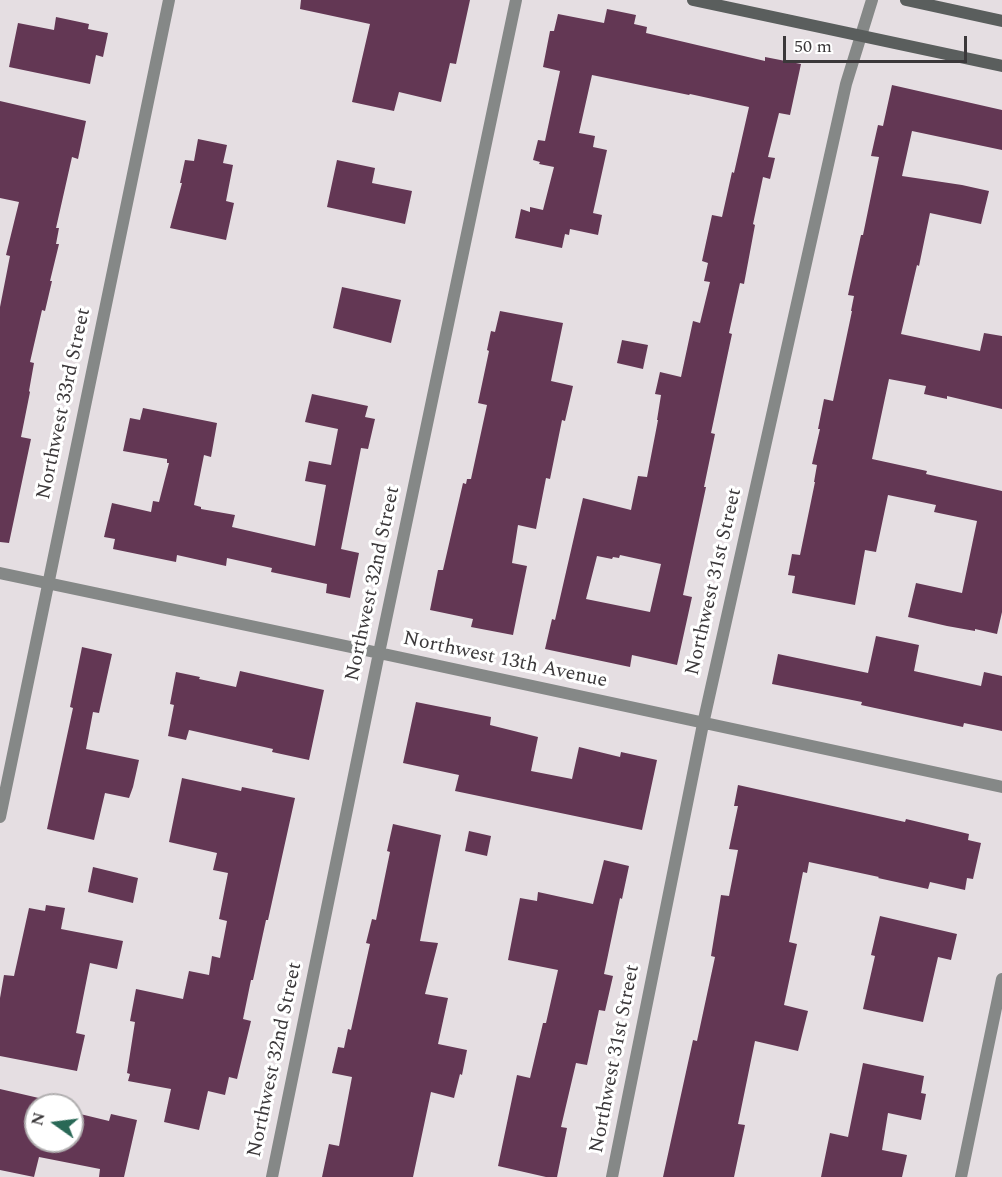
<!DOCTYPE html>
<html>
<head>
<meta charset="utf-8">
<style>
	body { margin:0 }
	#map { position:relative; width:1002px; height:1177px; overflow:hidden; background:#e5dee2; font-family:Spectral,serif }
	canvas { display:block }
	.north { position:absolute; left:24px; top:1093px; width:60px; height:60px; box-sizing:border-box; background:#fff; border:2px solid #b1afb0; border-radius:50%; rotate:284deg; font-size:16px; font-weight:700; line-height:24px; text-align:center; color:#3b383a }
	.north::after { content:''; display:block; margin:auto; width:21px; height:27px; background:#296856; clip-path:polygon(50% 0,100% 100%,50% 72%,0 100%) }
	.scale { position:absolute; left:783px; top:36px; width:184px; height:27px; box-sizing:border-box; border:3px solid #3b383a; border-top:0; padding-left:8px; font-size:18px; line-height:21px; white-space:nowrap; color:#3b383a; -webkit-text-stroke:4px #fff; paint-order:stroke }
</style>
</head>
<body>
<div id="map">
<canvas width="1002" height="1177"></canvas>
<div class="north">N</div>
<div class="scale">50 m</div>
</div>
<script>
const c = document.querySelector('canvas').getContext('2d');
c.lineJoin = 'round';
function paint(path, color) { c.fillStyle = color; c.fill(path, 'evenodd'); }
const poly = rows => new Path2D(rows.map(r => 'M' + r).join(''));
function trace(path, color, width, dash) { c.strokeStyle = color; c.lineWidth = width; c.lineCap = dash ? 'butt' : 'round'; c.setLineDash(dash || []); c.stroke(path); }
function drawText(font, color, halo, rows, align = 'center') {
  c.font = font + ' Spectral,serif'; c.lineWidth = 6; c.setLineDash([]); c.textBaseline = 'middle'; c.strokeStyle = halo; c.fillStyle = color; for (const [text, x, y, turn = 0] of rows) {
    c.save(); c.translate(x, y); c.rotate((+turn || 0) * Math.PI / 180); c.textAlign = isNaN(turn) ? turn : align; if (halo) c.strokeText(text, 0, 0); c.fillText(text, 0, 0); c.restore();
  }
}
paint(poly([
	[301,0,470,0,456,64,450,63,441,102,399,92,394,111,352,102,370,24,300,9],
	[607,9,636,15,634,24,647,27,646,33,765,61,765,57,801,64,790,115,779,113,768,157,775,158,770,179,763,177,753,224,755,225,744,284,740,283,729,333,732,334,711,433,715,434,704,487,706,487,683,595,692,597,677,665,632,655,630,667,545,649,552,619,555,620,583,498,631,510,638,476,647,477,658,420,657,420,661,395,655,394,660,372,681,377,693,321,700,323,710,282,704,281,708,263,702,261,712,215,722,217,732,172,734,173,749,107,690,94,689,95,592,75,579,133,595,136,593,147,607,150,593,213,602,215,598,235,570,229,569,235,565,234,562,248,515,238,521,209,530,212,530,207,543,210,554,167,539,164,540,162,533,160,538,140,545,141,560,71,543,67,550,31,554,31,558,14,604,23],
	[620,555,661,564,650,612,586,599,597,556,612,559,613,557,619,558],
	[56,17,89,24,88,29,108,33,103,57,96,55,90,84,9,67,18,23,54,30],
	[892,85,1002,110,1002,150,912,131,902,176,962,185,989,191,981,224,930,213,919,266,917,265,901,334,980,351,984,333,1002,336,1002,409,947,396,947,399,924,394,926,386,889,379,872,459,927,471,926,474,1002,491,1002,612,997,634,975,629,975,631,947,626,908,617,916,583,962,593,977,521,934,512,936,505,888,495,876,552,865,550,855,605,792,593,795,576,788,575,792,554,800,555,815,482,814,482,817,465,812,464,820,429,818,429,824,399,833,401,852,311,851,311,854,296,848,295,861,235,863,235,879,157,871,156,878,125,883,126],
	[0,101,86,121,78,159,72,157,56,228,59,228,56,244,59,244,50,281,52,281,45,311,42,310,30,362,34,363,29,391,30,392,21,437,31,439,9,543,0,542,0,307,10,256,6,255,19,202,0,198],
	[198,139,227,145,223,163,233,165,226,201,234,203,226,240,170,228,182,183,180,183,185,160,194,161],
	[337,160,375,168,372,183,412,191,405,224,327,207],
	[342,287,401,300,391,343,333,328],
	[500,311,563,323,551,381,573,386,565,421,562,420,550,479,546,478,536,529,518,525,512,563,527,566,513,635,471,627,473,619,430,610,438,570,443,570,463,483,466,484,467,479,471,479,487,405,478,403,489,351,487,350,491,331,495,332],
	[622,340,648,345,643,369,617,363],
	[312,394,368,406,365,417,375,419,368,449,361,448,341,549,359,553,350,598,326,593,327,584,271,572,272,568,227,558,226,566,177,555,176,562,113,549,115,539,104,537,112,503,151,512,153,501,159,502,169,463,167,463,167,459,123,451,130,418,140,420,143,408,217,423,211,457,204,455,194,505,201,507,201,509,235,515,232,527,315,546,326,485,305,481,309,461,331,465,338,429,305,422],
	[876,636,919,645,914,671,981,686,984,672,1002,676,1002,731,964,723,963,727,861,705,862,702,772,684,778,654,868,673],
	[82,647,112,654,99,713,93,712,86,749,139,760,133,787,129,798,105,793,94,840,47,829,73,708,70,707],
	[240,671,324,690,309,760,272,752,273,749,189,730,186,740,168,736,174,705,170,704,176,672,200,677,199,679,236,687],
	[416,702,491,717,490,725,538,737,531,771,572,779,579,747,620,757,621,752,657,760,642,830,455,791,459,775,403,763],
	[182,778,241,791,242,787,295,798,268,920,266,920,253,980,251,980,243,1019,251,1021,237,1079,229,1077,225,1095,208,1091,199,1130,164,1122,171,1089,128,1081,130,1074,127,1073,135,1022,130,1021,136,989,183,999,189,971,209,975,212,956,220,958,227,921,219,919,228,873,213,870,217,853,169,842],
	[738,785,905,822,906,819,969,834,968,840,981,843,973,879,967,878,965,890,930,882,928,889,878,878,879,877,809,862,807,873,803,872,789,942,797,944,784,1005,808,1011,798,1051,755,1041,738,1124,745,1125,734,1177,663,1177,693,1040,697,1041,715,957,711,956,721,895,729,896,738,850,729,849,738,806,734,806],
	[393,824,441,835,420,941,438,943,425,994,448,998,438,1044,467,1050,462,1075,460,1074,454,1098,431,1092,413,1177,322,1177,329,1144,339,1146,352,1077,332,1073,338,1047,344,1048,348,1029,351,1030,370,944,366,943,372,919,376,920,390,852,387,851],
	[469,831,491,836,487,856,465,851],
	[604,860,629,866,622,899,620,898,604,974,613,976,605,1011,599,1010,587,1065,576,1063,561,1127,567,1128,557,1177,546,1177,498,1166,517,1075,530,1078,543,1023,546,1023,558,970,508,960,520,898,537,901,538,892,593,904],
	[93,867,138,878,133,903,88,892],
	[46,905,65,908,61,929,123,941,117,969,90,963,76,1033,85,1035,77,1071,0,1056,0,998,4,975,14,976,29,908,45,911],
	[880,916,957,934,951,960,938,957,923,1022,863,1009,875,956,871,955],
	[863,1063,924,1076,921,1093,926,1094,921,1120,888,1113,882,1150,907,1155,902,1177,821,1177,830,1133,848,1137],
	[0,1089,69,1105,36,1105,36,1141,72,1141,72,1112,109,1121,111,1114,137,1120,124,1177,99,1177,100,1169,39,1157,34,1177,0,1170]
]), '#633754');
trace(poly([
	[0,573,379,653,1002,787],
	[0,817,169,0],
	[272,1177,379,653,516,0],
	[612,1177,703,724,846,84,872,0],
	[961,1177,1002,979]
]), '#858887', 12);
trace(poly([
	[693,0,1002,66],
	[906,0,1002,21]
]), '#5a5e5d', 12);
drawText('20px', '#3b383a', '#fff', [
	["Northwest 33rd Street",65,404,-78],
	["Northwest 31st Street",715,582,-77],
	["Northwest 32nd Street",374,584,-78],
	["Northwest 13th Avenue",505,661,12],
	["Northwest 31st Street",616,1059,-79],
	["Northwest 32nd Street",276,1060,-78]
]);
</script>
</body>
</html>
